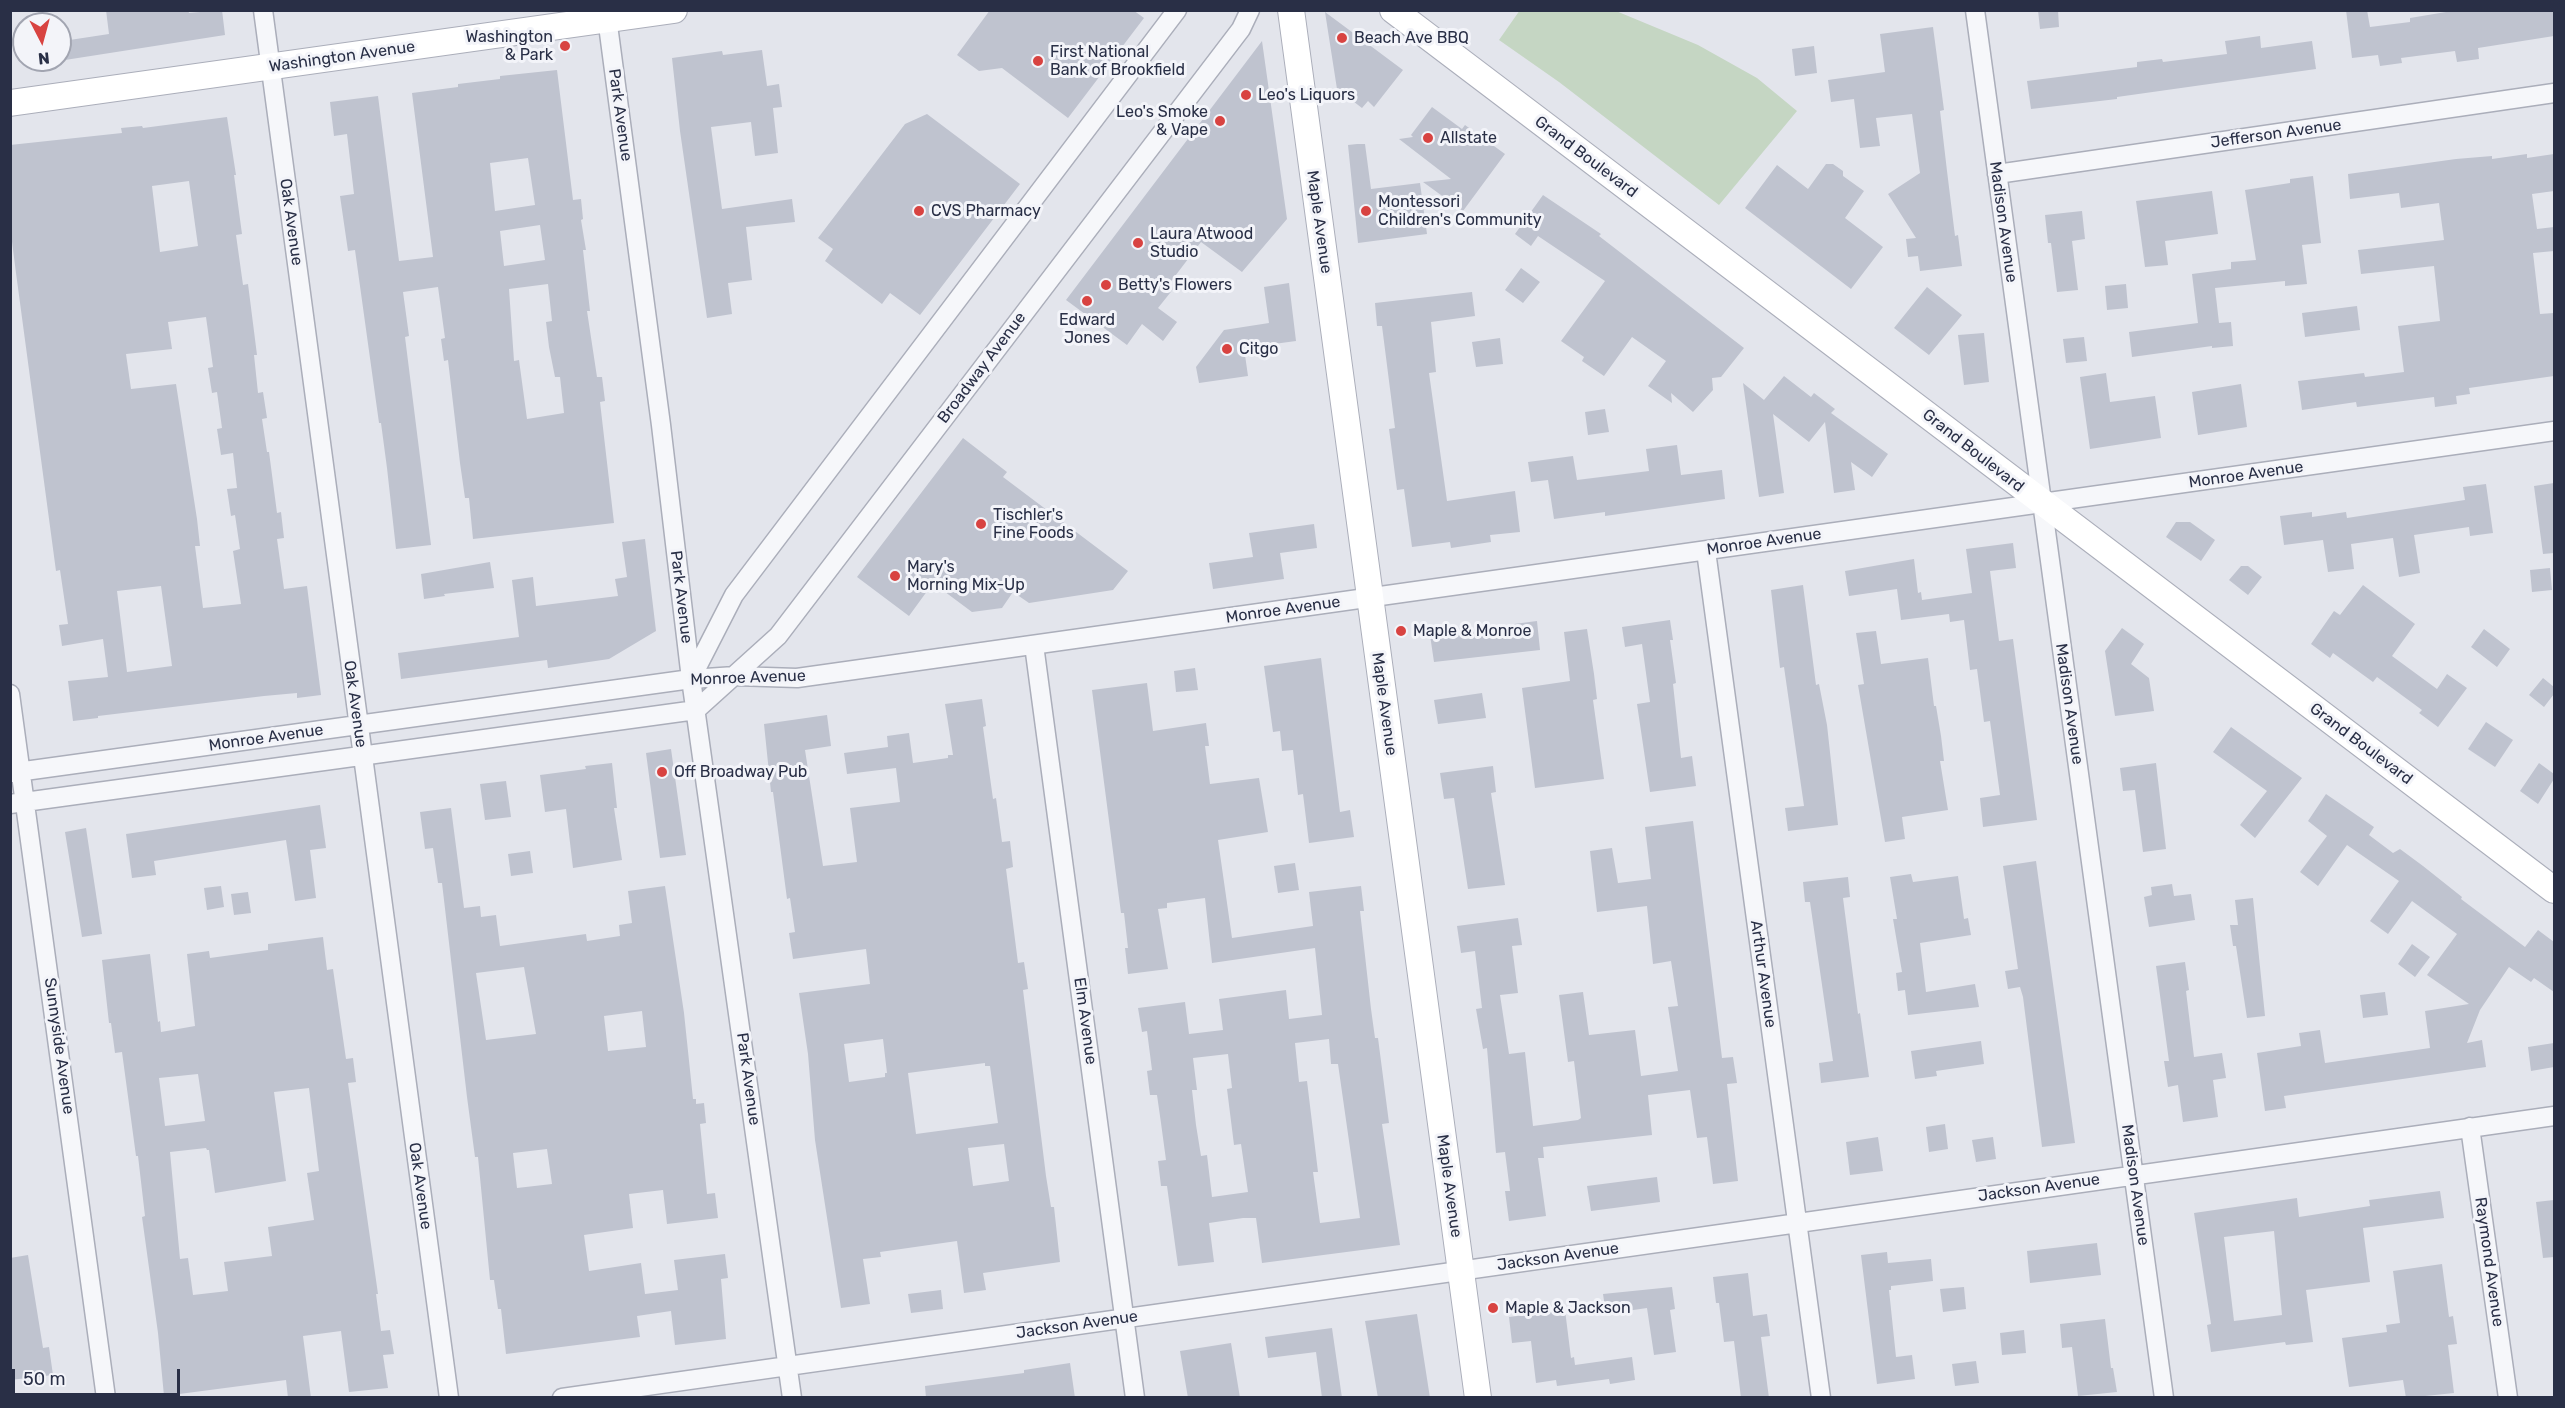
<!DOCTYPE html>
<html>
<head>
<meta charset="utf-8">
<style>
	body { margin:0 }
	#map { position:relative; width:2565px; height:1408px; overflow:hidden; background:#e3e5ec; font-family:Rubik,sans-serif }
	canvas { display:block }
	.frame { position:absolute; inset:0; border:12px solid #292f46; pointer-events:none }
	.north { position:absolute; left:12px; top:12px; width:60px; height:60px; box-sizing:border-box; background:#f3f4f9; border:2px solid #a2a5b1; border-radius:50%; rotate:174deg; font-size:16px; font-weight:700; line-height:24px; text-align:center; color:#292f46 }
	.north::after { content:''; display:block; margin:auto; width:21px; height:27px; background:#d84341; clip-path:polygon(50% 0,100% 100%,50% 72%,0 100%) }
	.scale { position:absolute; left:12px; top:1369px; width:168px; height:27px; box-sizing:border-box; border:3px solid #292f46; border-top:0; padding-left:8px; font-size:18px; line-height:21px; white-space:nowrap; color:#292f46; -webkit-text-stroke:4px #f3f4f9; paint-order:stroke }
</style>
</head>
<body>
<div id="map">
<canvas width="2565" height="1408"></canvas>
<div class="frame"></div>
<div class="north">N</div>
<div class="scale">50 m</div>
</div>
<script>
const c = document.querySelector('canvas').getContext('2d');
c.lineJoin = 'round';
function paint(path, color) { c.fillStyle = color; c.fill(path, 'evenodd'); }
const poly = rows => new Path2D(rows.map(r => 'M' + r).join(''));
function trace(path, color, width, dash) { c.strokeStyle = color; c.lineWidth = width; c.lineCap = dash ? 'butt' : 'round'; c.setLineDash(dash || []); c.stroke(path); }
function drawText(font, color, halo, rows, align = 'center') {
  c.font = font + ' Rubik,sans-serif'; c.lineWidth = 6; c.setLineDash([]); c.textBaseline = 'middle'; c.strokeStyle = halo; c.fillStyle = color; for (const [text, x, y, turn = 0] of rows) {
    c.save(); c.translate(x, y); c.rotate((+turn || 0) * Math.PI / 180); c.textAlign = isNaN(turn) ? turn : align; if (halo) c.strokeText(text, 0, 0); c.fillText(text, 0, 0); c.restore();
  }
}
paint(poly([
	[1520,10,1616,11,1698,45,1757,78,1797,111,1719,205,1559,82,1499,40]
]), '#c5d6c3');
paint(poly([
	[106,10,188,10,189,13,222,10,225,35,65,60,63,41,109,34],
	[990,10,1133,10,1144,18,1068,118,1002,68,979,71,957,55],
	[2038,10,2058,10,2059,27,2040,29],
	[2346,10,2367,10,2370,27,2410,22,2410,18,2458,10,2554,10,2554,36,2478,48,2479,59,2457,62,2455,51,2401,58,2402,63,2380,66,2378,55,2352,58],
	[1325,12,1403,70,1374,107,1368,101,1362,108,1337,89],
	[1933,27,1944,110,1940,111,1947,171,1955,236,1958,235,1962,266,1920,271,1918,256,1908,257,1906,239,1916,238,1888,194,1920,173,1912,114,1876,118,1880,146,1860,148,1854,99,1831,102,1828,80,1885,72,1880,34],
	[2260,36,2261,48,2312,41,2316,69,2117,97,2117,99,2031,109,2027,81,2137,67,2137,62,2162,59,2163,62,2227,54,2225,41],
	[1262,41,1287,219,1242,272,1201,242,1169,284,1174,288,1158,308,1177,322,1163,341,1142,324,1127,345,1066,300],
	[1814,46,1817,73,1795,76,1792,49],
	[762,50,767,86,779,84,782,107,773,108,778,153,755,156,751,122,711,127,722,209,792,199,795,222,746,227,752,280,728,283,732,314,707,318,680,131,672,58,722,51,723,55],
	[557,70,573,200,581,199,583,219,581,220,586,250,583,250,590,311,587,311,597,377,602,377,605,401,600,402,614,523,473,539,469,498,465,498,460,463,448,360,444,361,441,339,445,338,438,287,403,292,409,336,405,337,431,545,396,549,387,468,381,423,379,423,355,250,348,251,340,196,354,194,347,134,334,136,330,102,378,96,399,261,433,257,412,93,458,87,458,84,500,79,500,76],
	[528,158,535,205,495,211,490,163],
	[540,225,545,260,504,266,500,231],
	[548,284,552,321,546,322,549,347,555,377,560,377,564,413,527,419,519,360,514,361,509,289],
	[1432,107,1462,129,1465,125,1505,154,1463,211,1423,182,1451,179,1399,139,1413,137,1411,135],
	[927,114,1020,184,920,315,890,293,882,304,825,261,833,249,818,238,905,124],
	[227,117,236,175,234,175,242,234,236,235,243,285,248,284,257,355,254,355,258,393,263,392,267,418,262,419,267,452,269,452,277,513,281,512,284,538,277,539,284,589,307,586,321,695,297,698,297,693,264,696,98,716,98,718,73,721,68,681,108,677,103,639,62,646,59,625,68,624,60,570,56,571,16,273,10,226,10,145,122,133,121,128,142,126,143,128],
	[189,181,198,246,160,252,152,186],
	[206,317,213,367,208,368,212,393,217,392,222,428,217,429,221,455,233,453,237,488,227,489,231,516,235,515,240,549,233,551,241,604,203,608,195,546,200,546,197,519,176,384,131,389,126,354,172,349,168,322],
	[161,586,172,666,127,672,117,591],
	[1357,144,1365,144,1371,189,1420,183,1427,234,1358,243,1348,145],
	[2527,154,2527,158,2554,154,2554,191,2532,194,2537,229,2554,227,2554,251,2533,253,2540,314,2554,313,2554,376,2469,388,2470,394,2456,396,2457,404,2435,407,2434,397,2357,407,2356,402,2302,410,2298,381,2364,373,2365,377,2404,372,2398,326,2440,321,2434,266,2361,274,2358,250,2444,240,2439,203,2401,208,2399,193,2350,199,2348,174,2456,159,2492,156,2492,159],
	[1826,164,1833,164,1843,171,1843,176,1864,191,1845,218,1883,247,1851,289,1745,208,1777,165,1808,189],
	[2313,176,2321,243,2302,245,2307,284,2285,286,2285,281,2215,288,2219,323,2231,322,2233,346,2212,348,2212,346,2132,357,2129,332,2198,323,2192,274,2231,269,2231,262,2256,260,2245,190,2290,183,2290,179],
	[2212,191,2218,234,2165,241,2168,265,2145,267,2136,201],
	[1543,195,1601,234,1599,236,1744,348,1721,377,1712,378,1713,390,1693,412,1671,393,1672,403,1648,386,1666,361,1632,337,1604,376,1582,361,1584,357,1561,341,1605,281,1538,236,1531,246,1515,234],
	[2082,211,2085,239,2072,241,2078,290,2057,292,2051,243,2048,243,2045,215],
	[1521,268,1540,282,1523,303,1505,290],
	[1289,283,1296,341,1244,348,1248,376,1199,383,1196,367,1224,330,1269,323,1264,287],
	[2126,284,2128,308,2107,310,2105,286],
	[1927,287,1962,315,1929,355,1894,328],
	[1472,292,1475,316,1431,322,1436,372,1429,373,1447,501,1515,491,1520,532,1490,535,1491,542,1451,548,1450,542,1412,547,1404,489,1397,490,1389,429,1395,428,1382,326,1377,326,1375,303],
	[2357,306,2360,330,2305,337,2302,313],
	[1984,333,1989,382,1964,385,1958,335],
	[2084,337,2087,361,2066,363,2063,339],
	[1500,338,1503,364,1476,367,1472,342],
	[2106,373,2110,402,2155,396,2161,438,2090,449,2080,377],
	[1784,376,1811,397,1814,393,1835,409,1831,413,1888,454,1872,477,1851,462,1855,490,1834,493,1825,422,1809,442,1773,414,1784,493,1759,497,1743,383,1764,400],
	[2241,384,2247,427,2198,435,2192,392],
	[1605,409,1609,432,1588,435,1585,412],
	[963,438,1007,472,1003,477,1128,571,1113,590,1029,603,1013,592,1002,608,972,612,933,583,909,616,857,577],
	[1677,445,1681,475,1722,470,1725,499,1605,516,1605,512,1554,519,1548,480,1531,482,1528,462,1573,456,1577,480,1649,471,1646,449],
	[2554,483,2554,553,2543,554,2534,486],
	[2486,484,2493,533,2470,536,2469,527,2414,535,2420,573,2399,577,2393,538,2351,544,2354,569,2328,572,2323,540,2284,545,2280,516,2312,512,2312,517,2346,512,2347,518,2465,500,2463,487],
	[2176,522,2190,522,2215,540,2201,561,2166,537],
	[1314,524,1317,548,1280,553,1284,579,1213,589,1209,563,1253,557,1249,533],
	[645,539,656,631,609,659,548,668,547,660,401,679,398,653,519,637,512,580,533,577,536,606,618,596,615,579,627,577,622,542],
	[2013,543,2016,568,1990,571,1999,641,2013,639,2037,820,1983,827,1980,798,2000,795,1990,721,1984,722,1977,669,1970,670,1964,620,1950,622,1949,614,1901,620,1897,589,1849,596,1845,571,1914,559,1918,593,1921,592,1922,600,1972,593,1966,549],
	[490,562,494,588,444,594,445,596,424,599,421,574],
	[2241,566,2248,566,2262,577,2248,595,2229,580],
	[2550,568,2552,590,2532,592,2530,570],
	[1803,585,1816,685,1819,684,1827,725,1838,825,1788,831,1785,808,1804,806,1784,667,1780,668,1771,590],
	[2363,585,2415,624,2392,656,2437,689,2447,674,2467,688,2438,727,2419,713,2422,710,2377,677,2373,682,2333,653,2330,658,2311,644,2334,611,2340,615],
	[1670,620,1673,640,1670,640,1676,683,1673,684,1681,758,1692,756,1696,786,1650,792,1637,704,1650,702,1642,644,1625,647,1622,627],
	[1537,621,1540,650,1434,662,1430,635],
	[2122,628,2144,644,2131,664,2149,678,2154,711,2115,716,2105,651],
	[1587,629,1594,674,1597,699,1593,700,1604,779,1535,788,1522,688,1570,681,1564,632],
	[2484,629,2510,649,2497,667,2471,647],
	[1876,631,1881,664,1928,658,1934,706,1936,706,1941,736,1944,761,1940,761,1948,810,1902,817,1905,839,1885,842,1858,685,1864,684,1856,633],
	[1321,658,1340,812,1350,810,1354,837,1309,843,1303,794,1298,795,1293,750,1282,751,1280,731,1273,732,1264,666],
	[1195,668,1198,690,1176,692,1174,671],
	[2543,678,2554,687,2554,694,2544,707,2529,695],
	[1147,683,1153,731,1206,723,1209,746,1205,746,1210,784,1259,778,1268,832,1218,840,1232,938,1313,926,1309,892,1361,886,1364,911,1360,911,1371,1009,1375,1038,1378,1038,1389,1123,1382,1124,1400,1245,1262,1263,1256,1218,1243,1218,1209,1223,1214,1262,1178,1266,1167,1186,1161,1186,1158,1161,1166,1160,1161,1123,1157,1095,1150,1095,1147,1071,1152,1070,1147,1031,1142,1032,1138,1008,1185,1002,1189,1034,1223,1030,1219,999,1286,990,1289,1019,1322,1015,1315,948,1212,963,1205,898,1167,903,1167,908,1158,909,1168,969,1128,974,1125,948,1128,948,1124,913,1121,913,1092,690],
	[1329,1039,1331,1064,1338,1064,1360,1218,1320,1223,1313,1172,1318,1172,1307,1081,1299,1082,1295,1043],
	[1228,1054,1232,1088,1227,1089,1234,1145,1241,1144,1248,1192,1212,1197,1207,1155,1201,1156,1196,1125,1192,1090,1197,1090,1193,1058],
	[1482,693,1486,718,1438,724,1434,700],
	[982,699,986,726,983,727,993,799,996,798,1002,842,1010,841,1013,867,1006,869,1018,963,1024,962,1028,989,1023,990,1046,1176,1051,1207,1054,1207,1060,1262,983,1273,986,1290,964,1293,957,1241,880,1252,881,1257,863,1259,870,1304,841,1308,815,1140,808,1054,799,993,870,984,866,949,793,959,789,933,795,932,790,898,787,899,773,792,771,792,764,724,827,715,831,746,805,750,823,866,857,862,850,808,900,802,896,768,847,774,844,753,888,747,887,736,909,733,913,763,948,758,948,755,953,755,945,704],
	[883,1039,887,1073,885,1073,885,1077,849,1082,844,1044],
	[985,1063,985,1066,990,1066,998,1123,916,1134,908,1073],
	[1004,1144,1009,1181,973,1186,968,1148],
	[2486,722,2513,740,2495,767,2468,749],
	[2231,727,2302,778,2255,838,2240,825,2267,791,2213,752],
	[671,749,686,855,660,858,646,753],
	[612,763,617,808,614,808,622,860,573,868,566,809,545,812,540,775,586,769,585,766],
	[2156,763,2166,849,2143,852,2135,790,2123,791,2120,768],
	[2539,763,2554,774,2554,779,2538,804,2520,791],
	[1493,766,1496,792,1491,793,1505,885,1468,889,1454,798,1444,799,1440,773],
	[506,781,511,817,485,820,480,784],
	[2326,794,2374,827,2369,835,2393,853,2400,849,2423,866,2462,897,2461,899,2525,947,2538,930,2554,942,2554,992,2534,978,2531,982,2509,967,2480,1010,2467,1043,2482,1040,2486,1067,2284,1096,2286,1108,2265,1111,2257,1053,2301,1046,2299,1033,2320,1030,2325,1063,2430,1048,2425,1011,2469,1004,2427,975,2457,934,2412,901,2388,934,2370,921,2399,881,2347,845,2318,886,2300,872,2327,836,2308,821],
	[320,805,326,848,310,850,316,898,295,901,286,840,154,861,156,875,132,878,126,834],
	[451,808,464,908,480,906,481,917,496,915,500,946,586,934,587,941,620,936,619,925,632,923,628,891,665,886,684,1013,693,1099,696,1099,696,1104,704,1103,706,1123,700,1124,707,1194,715,1193,718,1218,667,1224,663,1190,629,1194,633,1228,584,1235,589,1271,641,1263,645,1294,678,1290,674,1260,725,1254,728,1278,721,1279,726,1339,675,1345,671,1311,637,1316,640,1337,506,1354,501,1309,498,1309,494,1280,490,1280,478,1157,475,1157,467,1097,442,883,438,883,433,848,425,849,420,812],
	[524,967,536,1034,486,1040,476,973],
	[642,1011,646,1047,608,1051,604,1016],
	[547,1149,552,1184,517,1188,513,1153],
	[1693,821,1722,1058,1733,1057,1737,1083,1727,1084,1738,1181,1713,1184,1707,1137,1697,1138,1690,1090,1648,1095,1652,1135,1543,1147,1544,1158,1538,1158,1546,1216,1509,1221,1505,1191,1510,1191,1505,1152,1496,1153,1487,1048,1483,1049,1476,1009,1482,1008,1475,951,1461,953,1457,926,1518,918,1522,945,1512,946,1518,993,1500,995,1509,1054,1525,1052,1533,1126,1578,1120,1581,1118,1574,1061,1568,1062,1559,995,1583,992,1589,1035,1635,1030,1641,1076,1678,1071,1668,1007,1678,1006,1671,961,1653,964,1647,906,1597,912,1590,851,1612,848,1618,883,1651,879,1645,827],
	[86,828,102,934,82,937,65,832],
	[530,851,533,873,511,876,508,854],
	[2036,861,2075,1143,2042,1147,2023,997,2020,987,2008,989,2005,971,2018,969,2003,866],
	[1295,863,1299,890,1278,893,1274,866],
	[1911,874,1913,882,1958,876,1964,919,1968,918,1971,935,1920,943,1926,992,1975,984,1979,1007,1908,1015,1905,990,1898,991,1896,973,1902,972,1893,919,1897,919,1890,877],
	[1848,877,1850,897,1843,898,1858,1014,1860,1013,1869,1077,1821,1083,1819,1063,1833,1061,1810,902,1805,902,1803,882],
	[2172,884,2174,896,2191,894,2195,920,2149,927,2144,897,2152,895,2151,887],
	[221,886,224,907,207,910,204,888],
	[248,892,251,913,234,915,231,894],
	[2253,898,2265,1016,2247,1018,2236,946,2233,946,2230,925,2238,925,2235,900],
	[323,937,327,970,333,969,346,1059,353,1058,356,1082,348,1083,378,1294,376,1294,381,1331,390,1330,394,1354,383,1355,388,1388,349,1392,341,1331,303,1336,311,1398,288,1398,286,1380,164,1396,158,1333,142,1217,145,1216,138,1156,136,1156,122,1052,115,1053,111,1023,109,1023,102,960,150,954,158,1022,160,1021,161,1032,195,1026,187,954,209,951,210,958,268,950,268,944],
	[198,1074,205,1121,165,1126,159,1078],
	[309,1088,319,1171,307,1173,314,1220,268,1227,272,1256,224,1262,228,1291,193,1295,188,1258,180,1259,170,1152,206,1148,207,1150,209,1150,215,1193,286,1181,274,1092],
	[2412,944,2430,957,2415,977,2398,964],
	[2185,962,2189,990,2186,991,2194,1057,2222,1053,2226,1078,2213,1080,2218,1117,2183,1122,2178,1085,2168,1087,2164,1061,2169,1061,2156,966],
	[2385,992,2388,1015,2363,1018,2360,995],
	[1981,1041,1984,1064,1936,1071,1937,1076,1915,1079,1911,1051],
	[2554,1043,2554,1067,2531,1071,2528,1047],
	[1945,1124,1948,1149,1929,1152,1926,1127],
	[1878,1137,1883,1171,1850,1175,1846,1142],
	[1993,1137,1996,1159,1976,1162,1972,1140],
	[1657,1177,1660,1202,1591,1211,1587,1186],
	[2440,1191,2444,1218,2363,1228,2370,1282,2306,1290,2313,1342,2286,1345,2285,1342,2211,1352,2207,1325,2211,1324,2194,1213,2297,1198,2299,1217,2370,1206,2369,1200],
	[2274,1231,2282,1315,2234,1321,2224,1237],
	[2554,1200,2554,1257,2543,1258,2536,1202],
	[2097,1243,2101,1275,2030,1283,2027,1251],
	[1887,1252,1888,1263,1931,1259,1933,1281,1891,1286,1891,1290,1889,1290,1896,1357,1912,1355,1915,1379,1877,1384,1861,1255],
	[28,1255,43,1348,49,1347,53,1375,10,1380,10,1258],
	[2442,1264,2449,1317,2453,1316,2457,1344,2448,1345,2454,1393,2406,1398,2403,1380,2349,1387,2342,1338,2387,1332,2386,1325,2400,1323,2393,1271],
	[1748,1273,1753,1316,1767,1314,1770,1336,1761,1337,1769,1398,1741,1398,1734,1341,1724,1342,1719,1303,1716,1303,1713,1277],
	[1672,1287,1675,1309,1670,1310,1676,1352,1654,1355,1647,1308,1606,1314,1603,1294],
	[1964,1287,1966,1309,1943,1312,1940,1289],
	[941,1290,943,1309,911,1313,908,1294],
	[1565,1310,1571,1358,1574,1357,1575,1365,1632,1357,1635,1380,1610,1384,1609,1379,1557,1386,1556,1380,1536,1383,1531,1341,1512,1343,1509,1317],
	[1417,1314,1430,1398,1378,1398,1365,1321],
	[2105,1319,2111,1368,2113,1368,2117,1392,2078,1396,2072,1347,2062,1348,2060,1324],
	[1332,1328,1342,1398,1322,1398,1316,1352,1268,1358,1265,1337],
	[2024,1330,2026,1353,2002,1355,2000,1333],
	[1231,1343,1240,1398,1188,1398,1180,1351],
	[1976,1361,1979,1383,1955,1386,1952,1364],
	[1070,1363,1075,1398,926,1398,925,1386,1024,1373,1024,1370]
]), '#bfc3cf');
const street = poly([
	[263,10,449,1398],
	[606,10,661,425,691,679,792,1398],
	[1975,10,2164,1398],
	[1997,174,2554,93],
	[1706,551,1821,1398],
	[1034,645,1135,1398],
	[691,679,734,595,1177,10],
	[10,694,106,1398],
	[10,773,691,679,735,676,797,678,2554,431],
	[10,804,696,710,778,636,1241,29,1250,10],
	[2470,1127,2508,1398],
	[562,1398,2554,1116]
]);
const secondary = poly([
	[1291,10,1478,1398],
	[1393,10,2554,890],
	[10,103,674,10]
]);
trace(street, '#abaeba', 21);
trace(secondary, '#abaeba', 28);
trace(street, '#f6f7fa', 18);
trace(secondary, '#fff', 26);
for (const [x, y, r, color] of [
	[1342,38,6,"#d84341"],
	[565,46,6,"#d84341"],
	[1038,61,6,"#d84341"],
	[1246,95,6,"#d84341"],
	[1220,121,6,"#d84341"],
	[1428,138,6,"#d84341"],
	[919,211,6,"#d84341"],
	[1366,211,6,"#d84341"],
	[1138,243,6,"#d84341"],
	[1106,285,6,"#d84341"],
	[1087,301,6,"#d84341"],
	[1227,349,6,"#d84341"],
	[981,524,6,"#d84341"],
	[895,576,6,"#d84341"],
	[1401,631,6,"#d84341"],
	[662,772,6,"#d84341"],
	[1493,1308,6,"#d84341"]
]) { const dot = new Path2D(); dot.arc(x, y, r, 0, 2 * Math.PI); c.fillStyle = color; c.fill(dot); trace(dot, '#f3f4f9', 2); }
drawText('16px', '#292f46', '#f3f4f9', [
	["Washington",553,37,"right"],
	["& Park",553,55,"right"],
	["Beach Ave BBQ",1354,38],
	["First National",1050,52],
	["Bank of Brookfield",1050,70],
	["Leo's Liquors",1258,95],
	["Leo's Smoke",1208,112,"right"],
	["& Vape",1208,130,"right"],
	["Allstate",1440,138],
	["Montessori",1378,202],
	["Children's Community",1378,220],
	["CVS Pharmacy",931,211],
	["Laura Atwood",1150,234],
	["Studio",1150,252],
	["Betty's Flowers",1118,285],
	["Edward",1087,320,"center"],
	["Jones",1087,338,"center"],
	["Citgo",1239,349],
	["Tischler's",993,515],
	["Fine Foods",993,533],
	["Mary's",907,567],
	["Morning Mix-Up",907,585],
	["Maple & Monroe",1413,631],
	["Off Broadway Pub",674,772],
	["Maple & Jackson",1505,1308]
], 'left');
drawText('16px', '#292f46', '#f3f4f9', [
	["Washington Avenue",342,57,-8],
	["Park Avenue",620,115,82],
	["Jefferson Avenue",2276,134,-8],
	["Grand Boulevard",1586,157,37],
	["Oak Avenue",291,222,82],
	["Maple Avenue",1319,222,82],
	["Madison Avenue",2003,222,82],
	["Broadway Avenue",982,368,-53],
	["Grand Boulevard",1973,451,38],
	["Monroe Avenue",2246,475,-8],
	["Monroe Avenue",1764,542,-8],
	["Park Avenue",681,597,83],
	["Monroe Avenue",1283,610,-8],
	["Monroe Avenue",748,678,-2],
	["Oak Avenue",355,704,82],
	["Maple Avenue",1384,704,82],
	["Madison Avenue",2069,704,82],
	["Monroe Avenue",266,738,-8],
	["Grand Boulevard",2361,744,37],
	["Arthur Avenue",1763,974,82],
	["Elm Avenue",1085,1021,82],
	["Sunnyside Avenue",59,1046,82],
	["Park Avenue",748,1079,82],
	["Madison Avenue",2135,1185,82],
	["Oak Avenue",420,1186,82],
	["Maple Avenue",1449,1186,82],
	["Jackson Avenue",2039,1188,-8],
	["Jackson Avenue",1558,1257,-8],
	["Raymond Avenue",2489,1262,82],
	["Jackson Avenue",1077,1325,-8]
]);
</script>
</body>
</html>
